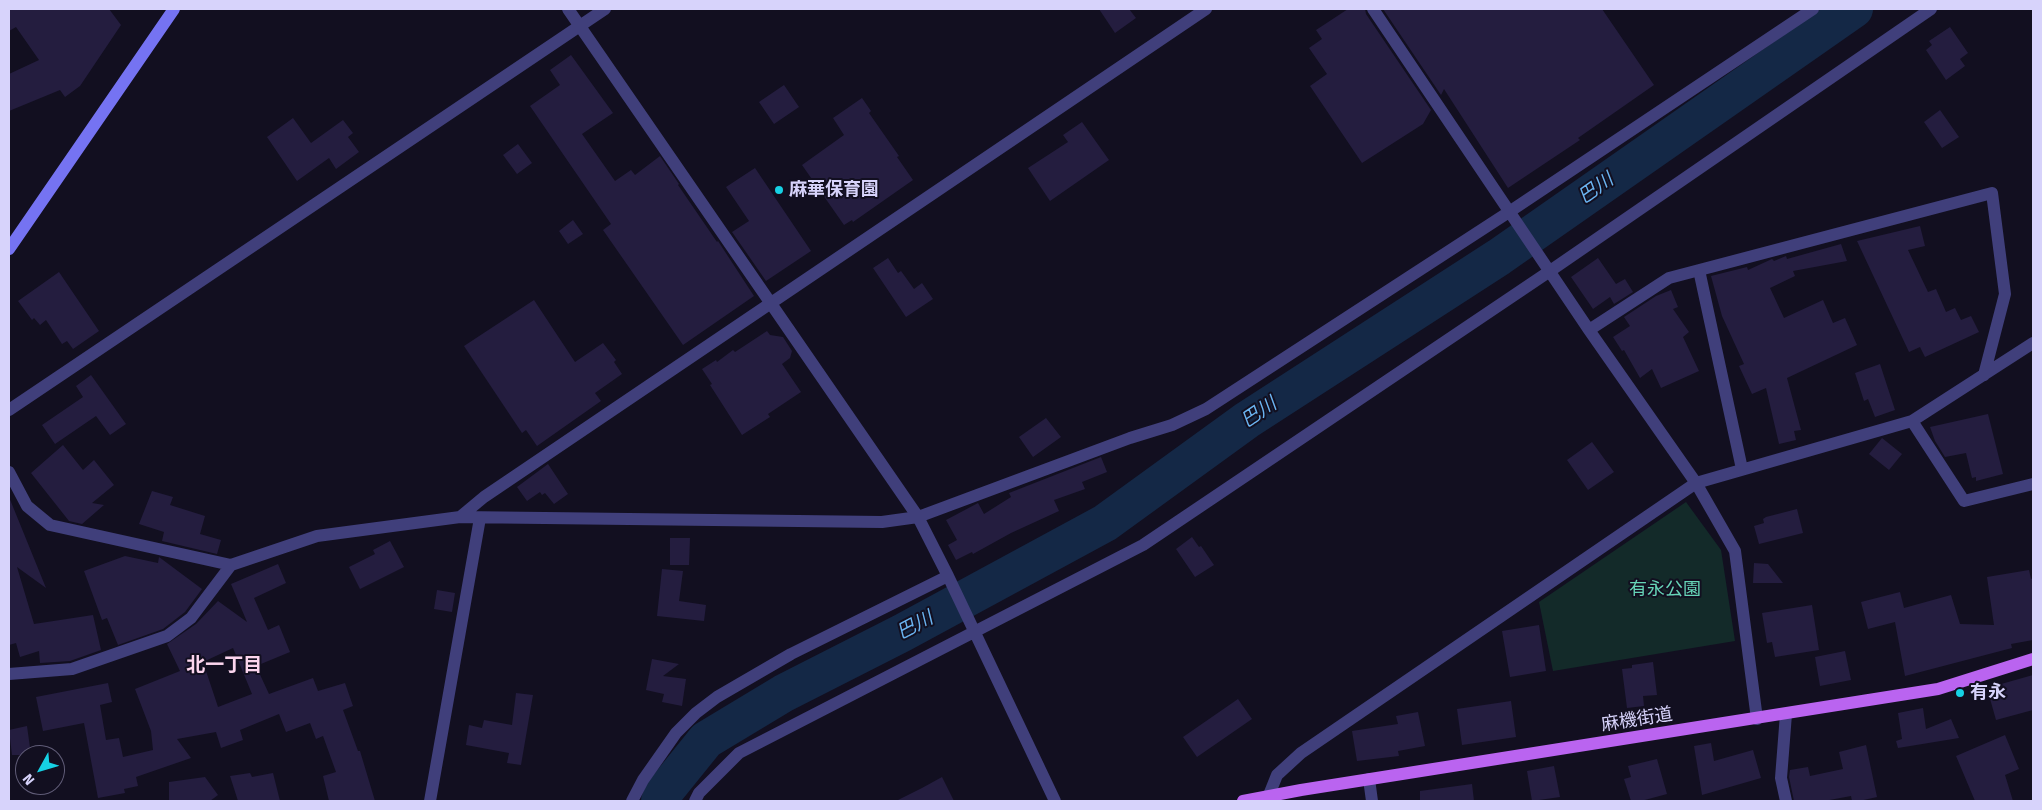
<!DOCTYPE html>
<html>
<head>
<meta charset="utf-8">
<style>
	body { margin:0 }
	#map { position:relative; width:2042px; height:810px; overflow:hidden; background:#120f20; font-family:"Fira Sans",sans-serif }
	canvas { display:block }
	.frame { position:absolute; inset:0; border:10px solid #d7d3fb; pointer-events:none }
	.north { position:absolute; left:15px; top:745px; width:50px; height:50px; box-sizing:border-box; background:#120f20; border:1px solid #615d78; border-radius:50%; rotate:231deg; font-size:14px; font-weight:700; line-height:20px; text-align:center; color:#d7d3fb }
	.north::after { content:''; display:block; margin:auto; width:18px; height:22px; background:#16d1e4; clip-path:polygon(50% 0,100% 100%,50% 72%,0 100%) }
</style>
</head>
<body>
<div id="map">
<canvas width="2042" height="810"></canvas>
<div class="frame"></div>
<div class="north">N</div>
</div>
<script>
const c = document.querySelector('canvas').getContext('2d');
c.lineJoin = 'round';
function paint(path, color) { c.fillStyle = color; c.fill(path, 'evenodd'); }
const poly = rows => new Path2D(rows.map(r => 'M' + r).join(''));
function trace(path, color, width, dash) { c.strokeStyle = color; c.lineWidth = width; c.lineCap = dash ? 'butt' : 'round'; c.setLineDash(dash || []); c.stroke(path); }
function drawText(font, color, halo, rows, align = 'center') {
  c.font = font + ' "Fira Sans","Noto Sans JP",sans-serif'; c.lineWidth = 4; c.setLineDash([]); c.textBaseline = 'middle'; c.strokeStyle = halo; c.fillStyle = color; for (const [text, x, y, turn = 0] of rows) {
    c.save(); c.translate(x, y); c.rotate((+turn || 0) * Math.PI / 180); c.textAlign = isNaN(turn) ? turn : align; if (halo) c.strokeText(text, 0, 0); c.fillText(text, 0, 0); c.restore();
  }
}
paint(poly([
	[1686,502,1721,550,1735,641,1553,671,1539,602]
]), '#132a29');
trace(poly([
	[660,801,664,792,706,740,784,693,902,633,1105,523,1247,420,1499,257,1854,9]
]), '#142846', 38);
paint(poly([
	[9,9,109,9,121,25,80,86,65,97,60,90,9,111,9,74,39,60,16,27,9,31],
	[1099,9,1129,9,1136,18,1115,33],
	[1348,9,1365,9,1366,14,1431,110,1423,124,1362,163,1310,86,1327,74,1309,48,1322,39,1316,30],
	[1383,9,1602,9,1654,85,1578,138,1580,140,1508,188,1444,89,1441,95],
	[1950,27,1968,53,1960,59,1965,66,1946,80,1926,50,1932,45,1929,41],
	[571,55,613,113,582,134,615,181,631,170,635,175,660,156,679,184,678,185,717,242,718,241,754,296,683,345,603,230,611,224,530,106,560,85,550,70],
	[784,85,799,107,774,124,759,102],
	[862,98,871,111,869,113,899,156,897,157,913,180,853,222,852,220,844,225,802,165,844,135,833,118],
	[1940,110,1959,137,1942,148,1924,122],
	[293,118,311,143,343,120,353,133,348,137,359,152,336,169,329,158,297,181,267,137],
	[1082,122,1109,160,1050,201,1028,168,1068,142,1063,135],
	[518,144,532,163,517,174,503,155],
	[755,168,811,251,766,281,732,232,749,221,726,187],
	[573,220,583,234,568,244,559,231],
	[1920,226,1925,246,1908,250,1928,292,1936,289,1946,312,1955,308,1961,320,1971,316,1979,332,1925,357,1920,347,1909,352,1857,241],
	[1841,244,1847,261,1793,271,1795,276,1770,288,1784,318,1823,300,1833,323,1845,318,1857,345,1787,378,1801,430,1794,431,1796,440,1779,444,1766,388,1752,394,1739,366,1744,364,1722,316,1711,276,1747,267,1748,270,1772,259,1774,261,1786,256,1787,259],
	[888,258,898,273,901,271,914,289,922,283,933,299,906,317,873,268],
	[1598,258,1616,284,1625,279,1633,292,1614,304,1610,297,1593,309,1571,277],
	[59,272,99,331,73,349,67,341,62,344,46,320,40,325,34,318,32,320,18,301],
	[1671,290,1678,307,1673,309,1689,332,1683,337,1699,371,1661,388,1652,369,1640,378,1624,350,1622,351,1613,337,1630,326,1624,317,1656,296],
	[534,300,575,362,603,343,616,360,614,362,622,374,595,393,601,401,537,446,526,430,522,433,464,346],
	[767,331,770,335,783,337,792,351,790,358,782,364,801,392,768,414,770,417,742,435,710,385,712,384,702,369,716,360,717,362,733,350,735,352],
	[1880,364,1895,410,1875,417,1868,399,1864,401,1855,373],
	[91,375,126,424,110,435,96,416,55,444,42,425,83,397,76,386],
	[1988,414,2003,474,1976,481,1976,477,1972,478,1966,453,1945,457,1935,441,1930,427],
	[1046,418,1061,437,1033,457,1019,437],
	[1882,438,1902,454,1889,470,1869,454],
	[1592,442,1614,472,1588,490,1567,460],
	[63,445,83,470,94,460,114,485,92,503,104,505,82,524,69,521,31,473],
	[1101,457,1107,472,1082,482,1085,489,1054,500,1059,511,1011,533,973,554,972,552,956,560,948,545,957,540,946,520,978,503,984,514,1011,497,1009,493],
	[548,464,568,494,554,504,545,493,542,495,540,492,527,501,517,487],
	[152,491,173,497,170,505,205,516,200,534,221,540,217,554,162,541,164,532,139,524],
	[9,497,46,588,17,567,34,624,93,615,101,650,70,661,40,663,39,651,20,657,16,643,9,645],
	[1797,509,1803,533,1759,544,1754,526,1764,523,1763,519,1766,517],
	[1192,537,1199,547,1201,546,1214,565,1195,577,1176,549],
	[670,538,690,538,689,565,670,565],
	[390,541,404,567,360,589,349,567,375,554,373,550],
	[125,556,158,563,159,557,202,589,185,612,163,629,118,645,107,618,102,620,84,571],
	[1754,563,1768,564,1783,583,1753,583],
	[278,564,286,583,254,598,268,630,279,625,290,652,256,666,269,694,313,678,318,691,345,683,353,706,343,710,358,751,360,751,375,801,329,801,323,776,336,772,323,736,316,739,310,723,286,732,279,714,240,730,243,740,221,748,216,732,177,739,191,758,136,777,138,786,124,789,125,793,98,798,84,723,43,731,36,697,108,683,112,702,100,705,106,740,119,738,123,757,153,750,151,731,135,689,180,671,167,644,196,624,218,601,247,622,231,584],
	[233,648,252,694,218,707,203,662],
	[662,569,683,571,679,601,706,605,704,621,657,616],
	[2029,570,2031,579,2033,578,2033,640,2011,644,2012,648,1905,676,1895,622,1868,629,1861,602,1900,592,1904,608,1951,595,1960,624,1994,625,1987,577],
	[437,590,455,593,452,612,434,609],
	[1812,605,1819,650,1775,657,1772,642,1767,643,1762,613],
	[1539,625,1546,671,1510,677,1502,631],
	[1845,651,1851,680,1820,686,1815,657],
	[652,659,679,664,663,676,686,679,682,706,662,702,664,694,646,690],
	[1653,662,1657,695,1643,696,1644,706,1627,708,1622,669,1632,668,1632,665],
	[2033,675,2033,710,1996,720,1987,688],
	[516,693,533,695,521,765,507,763,509,753,466,745,469,725,482,728,484,720,512,725],
	[1238,699,1252,719,1197,757,1183,737],
	[1511,701,1516,737,1462,745,1457,709],
	[1923,708,1926,729,1951,719,1959,738,1898,748,1896,741,1902,739,1898,713],
	[1418,712,1425,746,1398,751,1399,756,1357,761,1352,731,1398,724,1396,716],
	[27,726,31,755,12,755,9,730],
	[2005,735,2019,769,2005,775,2013,801,1975,801,1956,756],
	[1711,743,1714,761,1753,750,1761,778,1702,795,1694,746],
	[1866,745,1877,797,1859,801,1852,801,1851,796,1824,801,1794,801,1789,777,1790,770,1808,767,1810,776,1843,769,1839,752],
	[1657,759,1667,794,1641,801,1631,801,1624,779,1631,777,1628,766],
	[1554,766,1560,797,1532,801,1527,771],
	[250,773,252,777,273,773,280,801,238,801,230,776],
	[205,777,218,795,210,801,169,801,169,782],
	[942,777,954,801,896,801,922,788],
	[1472,784,1474,801,1420,801,1420,791]
]), '#241d3f');
trace(poly([
	[568,9,918,517,948,576,1055,801],
	[1373,9,1589,330,1696,483,1735,551,1757,719],
	[1699,270,1742,469],
	[1589,330,1669,278,1992,193,2005,294,1984,375],
	[9,410,605,9],
	[1912,421,1964,501,2033,484],
	[9,472,27,506,50,525,231,565],
	[460,517,484,497,1206,9],
	[9,674,72,669,167,636,191,618,231,565,317,536,460,517,882,522,918,517,1130,438,1172,425,1206,409,1509,212,1813,9],
	[1786,714,1781,778,1786,801],
	[1369,779,1372,801],
	[1269,795,1277,775,1301,753,1696,483,1912,421,2033,343],
	[430,801,480,518],
	[632,801,643,780,676,733,696,713,717,697,791,654,948,576],
	[695,801,699,793,739,753,1143,545,1550,271,1931,9]
]), '#403f7b', 12);
trace(poly([
	[9,249,174,9]
]), '#7573f2', 12);
trace(poly([
	[1243,801,1301,790,1938,689,2033,659]
]), '#ba64f0', 12);
for (const [x, y, r, color] of [
	[779,190,5,"#16d1e4"],
	[1960,693,5,"#16d1e4"]
]) { const dot = new Path2D(); dot.arc(x, y, r, 0, 2 * Math.PI); c.fillStyle = color; c.fill(dot); trace(dot, '#120f20', 2); }
drawText('bold 18px', '#d7d3fb', '#120f20', [
	["麻華保育園",789,190],
	["有永",1970,693]
], 'left');
drawText('18px', '#66d4b7', '#120f20', [
	["有永公園",1665,590]
]);
drawText('18px', '#d7d3fb', '#120f20', [
	["麻機街道",1637,720,-9]
]);
drawText('italic 19px', '#6bb4f1', '#120f20', [
	["巴川",1596,189,-35],
	["巴川",1259,413,-34],
	["巴川",915,626,-28]
]);
drawText('bold 19px', '#fbd5ed', '#120f20', [
	["北一丁目",224,666]
]);
</script>
</body>
</html>
